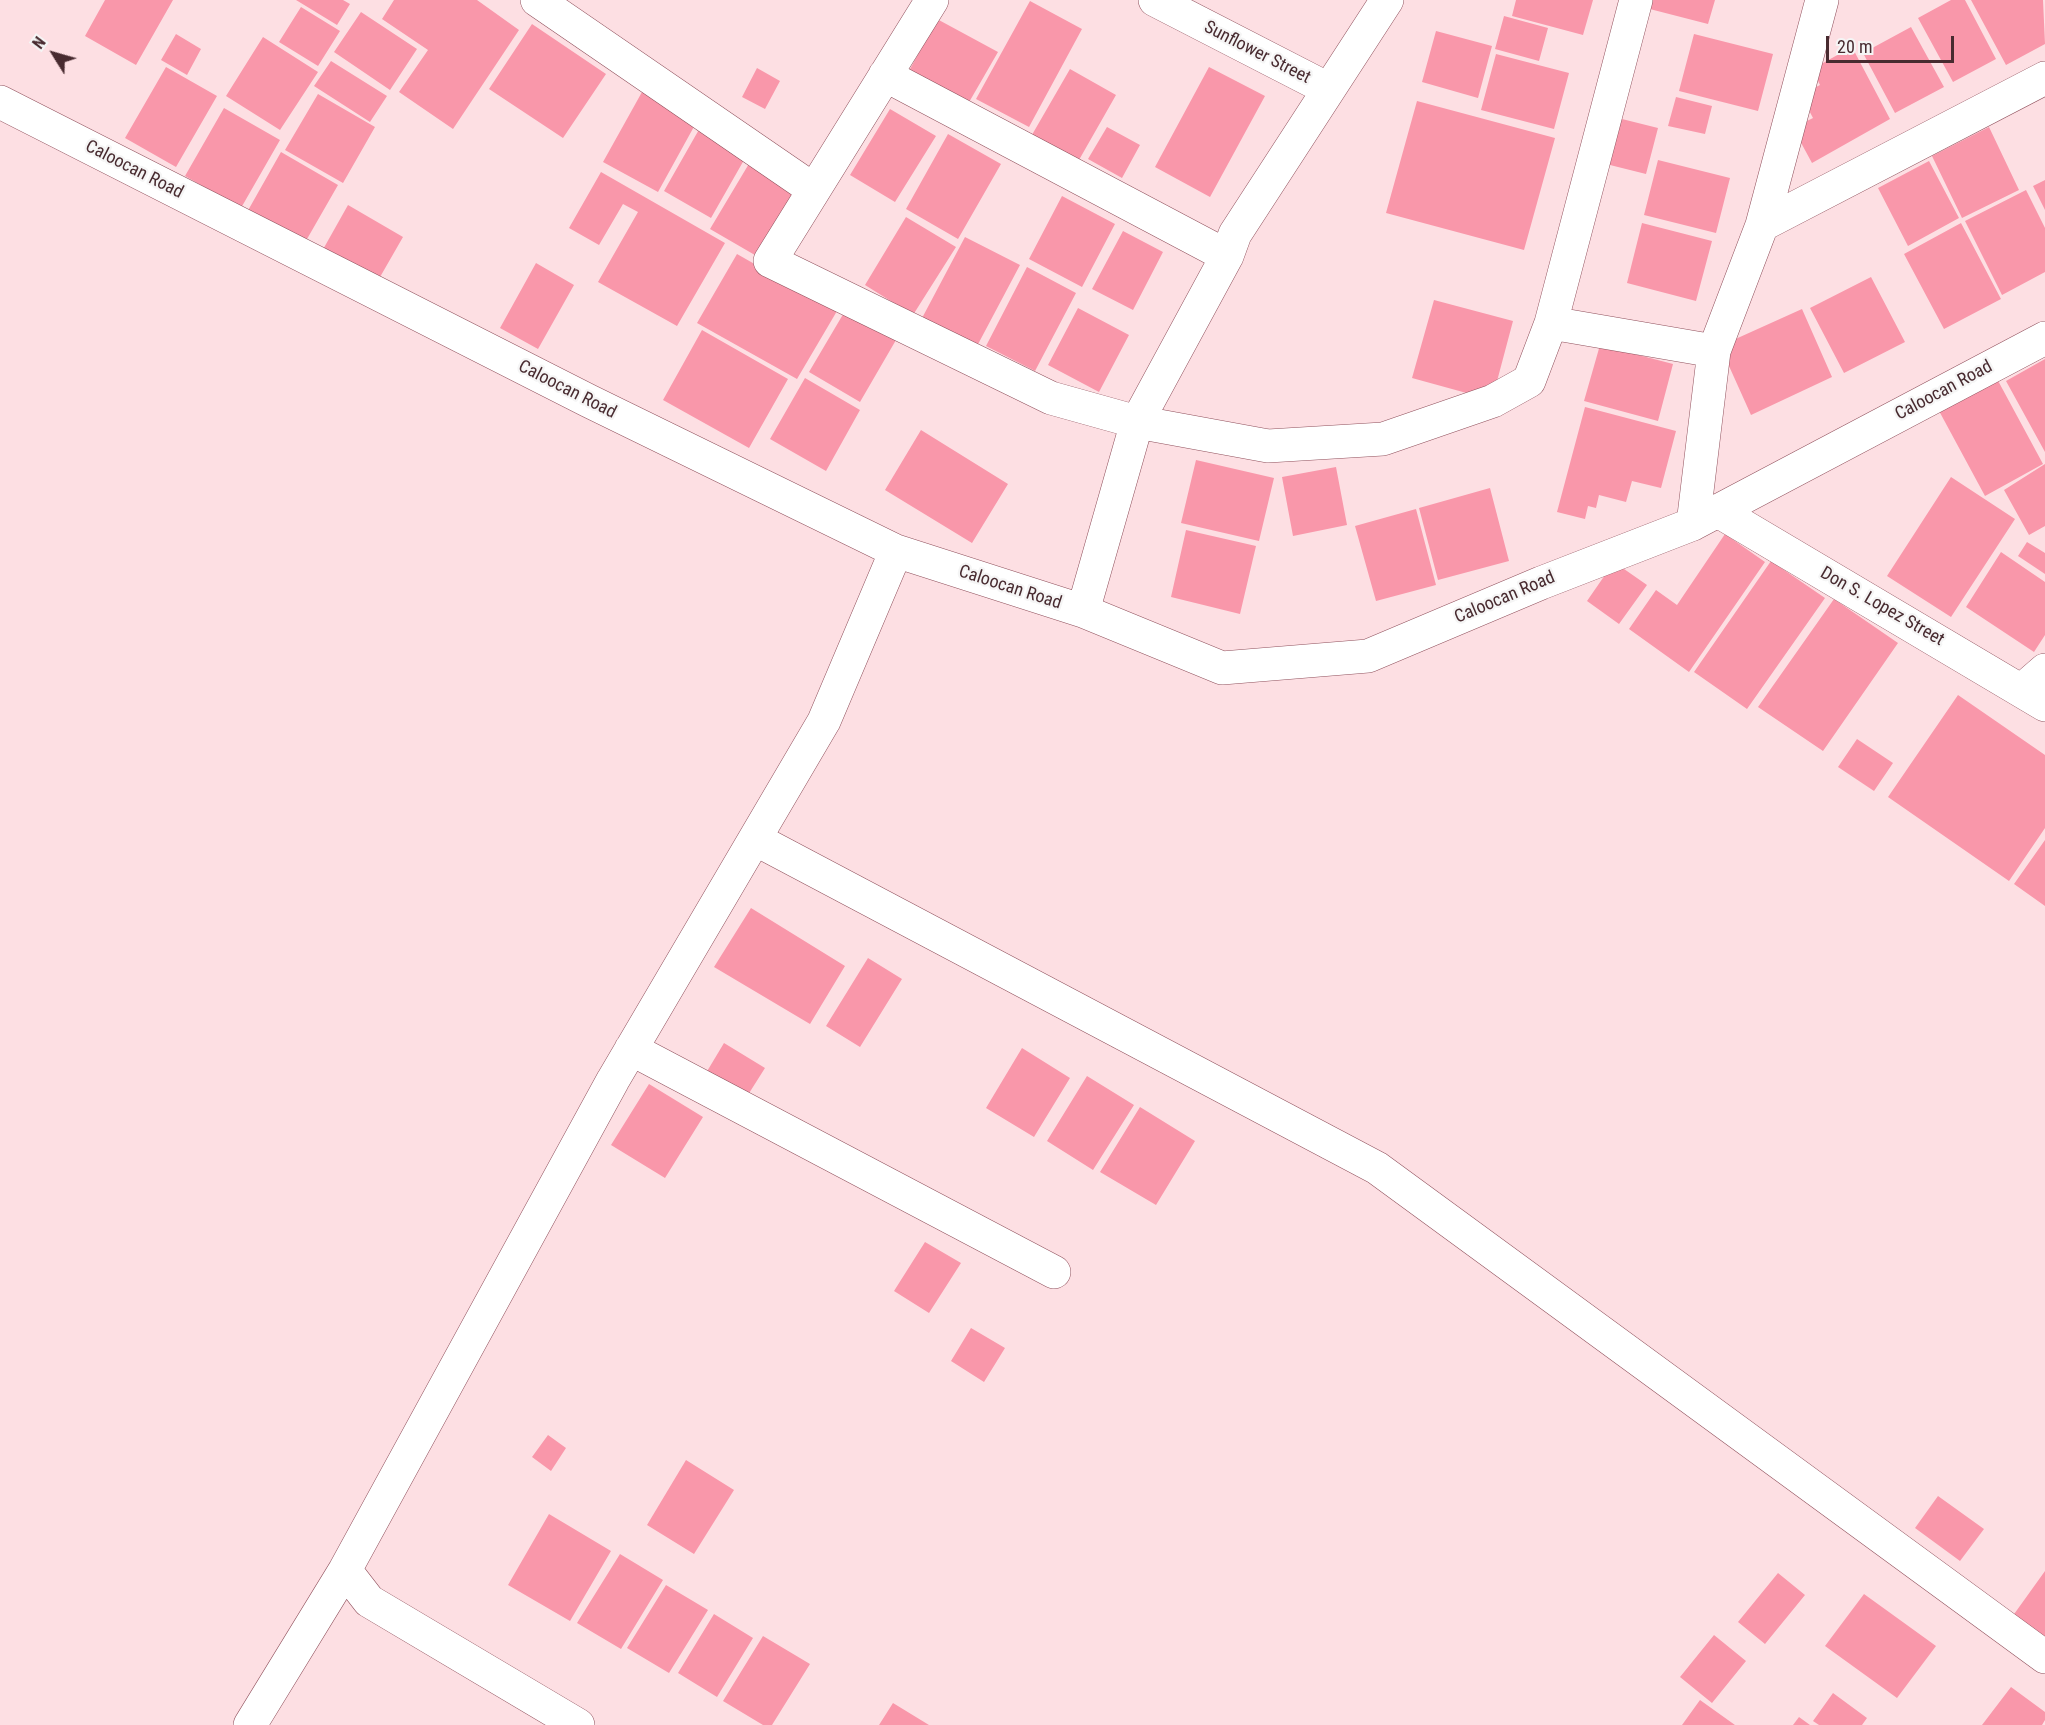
<!DOCTYPE html>
<html>
<head>
<meta charset="utf-8">
<style>
	body { margin:0 }
	#map { position:relative; width:2045px; height:1725px; overflow:hidden; background:#fddfe3; font-family:"Roboto Condensed",sans-serif }
	canvas { display:block }
	.north { position:absolute; left:24px; top:24px; width:60px; height:60px; -webkit-text-stroke:4px #f5f5f5; paint-order:stroke; rotate:307deg; font-size:16px; font-weight:700; line-height:24px; text-align:center; color:#482b30 }
	.north::after { content:''; display:block; margin:auto; width:21px; height:27px; background:#482b30; clip-path:polygon(50% 0,100% 100%,50% 72%,0 100%) }
	.scale { position:absolute; left:1826px; top:36px; width:128px; height:27px; box-sizing:border-box; border:3px solid #482b30; border-top:0; padding-left:8px; font-size:18px; line-height:21px; white-space:nowrap; color:#482b30; -webkit-text-stroke:4px #f5f5f5; paint-order:stroke }
</style>
</head>
<body>
<div id="map">
<canvas width="2045" height="1725"></canvas>
<div class="north">N</div>
<div class="scale">20 m</div>
</div>
<script>
const c = document.querySelector('canvas').getContext('2d');
c.lineJoin = 'round';
function paint(path, color) { c.fillStyle = color; c.fill(path, 'evenodd'); }
const poly = rows => new Path2D(rows.map(r => 'M' + r).join(''));
function trace(path, color, width, dash) { c.strokeStyle = color; c.lineWidth = width; c.lineCap = dash ? 'butt' : 'round'; c.setLineDash(dash || []); c.stroke(path); }
function drawText(font, color, halo, rows, align = 'center') {
  c.font = font + ' "Roboto Condensed",sans-serif'; c.lineWidth = 4.5; c.setLineDash([]); c.textBaseline = 'middle'; c.strokeStyle = halo; c.fillStyle = color; for (const [text, x, y, turn = 0] of rows) {
    c.save(); c.translate(x, y); c.rotate((+turn || 0) * Math.PI / 180); c.textAlign = isNaN(turn) ? turn : align; if (halo) c.strokeText(text, 0, 0); c.fillText(text, 0, 0); c.restore();
  }
}
paint(poly([
	[105,0,173,0,136,65,85,36],
	[296,0,343,0,350,4,337,25],
	[394,0,477,0,519,30,453,129,399,92,428,50,382,19],
	[1516,0,1593,0,1583,35,1512,16],
	[1643,0,1715,0,1708,24,1642,7],
	[1951,0,1965,0,1996,59,1953,82,1918,18],
	[1971,0,2043,0,2045,44,2006,65],
	[1030,1,1082,29,1029,127,976,99],
	[301,7,340,31,318,66,279,42],
	[361,12,417,49,390,90,334,52],
	[1504,16,1548,28,1539,61,1495,49],
	[937,19,998,52,968,104,909,71],
	[532,24,606,74,563,138,489,89],
	[1911,27,1944,87,1895,113,1863,53],
	[1436,31,1492,46,1478,98,1422,82],
	[176,34,201,49,187,75,161,60],
	[1694,34,1773,54,1758,111,1679,91],
	[263,37,318,72,280,130,226,96],
	[1852,47,1890,119,1812,163,1793,128,1813,118,1801,95,1820,85,1812,69],
	[1496,54,1569,73,1554,129,1481,110],
	[331,61,387,96,370,122,314,86],
	[166,67,217,96,176,167,125,138],
	[1209,67,1265,96,1210,197,1155,167],
	[757,68,780,81,765,109,742,97],
	[1070,69,1116,95,1075,167,1029,140],
	[642,92,696,123,658,192,603,162],
	[318,94,375,127,343,183,285,150],
	[1676,97,1712,106,1705,134,1668,126],
	[1417,101,1555,138,1524,250,1386,213],
	[224,108,280,140,241,208,185,176],
	[890,109,936,136,895,202,850,175],
	[1614,117,1658,128,1646,174,1602,163],
	[701,126,748,153,711,218,664,191],
	[1107,127,1140,145,1122,178,1088,159],
	[1989,127,2019,190,1962,218,1932,156],
	[948,134,1001,164,958,239,906,209],
	[281,152,338,185,303,246,246,214],
	[1658,160,1730,178,1716,233,1644,215],
	[1929,161,1959,218,1908,246,1878,188],
	[750,162,800,191,760,258,710,229],
	[601,172,725,243,677,326,598,282,638,212,623,204,599,245,569,228],
	[2045,180,2045,210,2033,186],
	[2026,190,2045,228,2045,272,2002,295,1965,221],
	[1062,196,1115,224,1082,287,1029,259],
	[348,205,403,237,376,284,321,253],
	[906,217,956,247,913,315,865,285],
	[1642,223,1712,241,1696,301,1627,283],
	[1961,223,2001,299,1944,329,1904,254],
	[1123,231,1163,252,1133,310,1092,289],
	[965,237,1020,265,976,348,921,320],
	[737,254,837,311,797,379,697,323],
	[536,263,574,285,538,349,500,328],
	[1027,267,1076,293,1035,371,986,346],
	[1871,277,1905,342,1844,373,1810,308],
	[1434,300,1513,321,1492,400,1412,378],
	[1078,308,1129,335,1099,392,1048,365],
	[1802,309,1832,377,1751,415,1720,346],
	[845,311,896,340,860,402,809,372],
	[702,330,788,379,749,448,663,400],
	[1600,345,1673,364,1658,421,1584,401],
	[2045,359,2045,452,2006,381],
	[1996,377,2043,464,1985,496,1938,409],
	[805,378,860,410,826,471,770,439],
	[1585,407,1676,431,1661,488,1632,481,1626,502,1599,495,1596,508,1588,506,1585,519,1557,512],
	[921,430,1008,484,972,543,885,490],
	[1196,460,1274,478,1259,541,1181,523],
	[2045,464,2045,526,2029,535,2004,490],
	[1336,467,1347,525,1293,536,1282,477],
	[1951,477,2015,519,1951,617,1887,576],
	[1490,488,1509,561,1438,580,1419,508],
	[1416,509,1436,585,1376,601,1355,526],
	[1186,530,1256,546,1240,614,1171,597],
	[1725,534,1765,562,1689,672,1629,629,1656,590,1677,605],
	[2027,542,2045,553,2045,574,2018,556],
	[2001,552,2045,582,2045,635,2034,652,1966,607],
	[1771,561,1825,598,1747,709,1694,672],
	[1614,562,1647,585,1619,624,1587,601],
	[1834,599,1898,643,1823,751,1758,707],
	[1958,695,2045,755,2045,828,2009,881,1888,797],
	[1857,739,1893,763,1874,791,1838,767],
	[2045,840,2045,906,2014,884],
	[751,908,845,966,810,1024,714,967],
	[868,958,902,979,860,1047,826,1026],
	[724,1043,765,1068,746,1098,706,1073],
	[1022,1048,1070,1078,1034,1137,986,1108],
	[1087,1076,1134,1105,1093,1170,1047,1141],
	[649,1084,703,1117,665,1178,611,1145],
	[1140,1107,1195,1141,1156,1205,1100,1172],
	[925,1242,961,1263,929,1313,894,1291],
	[971,1328,1005,1348,984,1382,951,1361],
	[548,1435,566,1448,551,1471,532,1457],
	[686,1460,734,1490,694,1554,647,1525],
	[1938,1496,1984,1529,1960,1561,1915,1528],
	[549,1514,611,1551,570,1621,508,1585],
	[620,1554,663,1580,621,1649,577,1623],
	[2045,1571,2045,1642,2012,1617],
	[1778,1573,1805,1595,1765,1644,1738,1622],
	[666,1585,708,1610,669,1673,627,1648],
	[1864,1594,1936,1646,1897,1698,1825,1646],
	[714,1614,753,1638,717,1697,678,1673],
	[1714,1635,1746,1661,1712,1703,1680,1677],
	[763,1636,810,1664,772,1725,763,1725,723,1701],
	[2011,1687,2045,1712,2045,1720,2042,1725,1982,1725],
	[1833,1693,1867,1718,1862,1725,1819,1725,1813,1721],
	[1700,1700,1735,1725,1682,1725],
	[893,1703,929,1725,879,1725],
	[1799,1717,1810,1725,1793,1725]
]), '#f997aa');
const minor = poly([
	[537,0,814,190],
	[932,0,770,261,1051,398,1137,422,1268,446,1383,439,1493,401,1529,381,1551,323,1636,0],
	[1155,0,1328,89],
	[885,75,1227,256],
	[0,102,589,401,896,551,1083,611,1222,668,1368,656,1541,583,1693,524,2045,338],
	[1762,225,2045,78],
	[1551,323,1714,351],
	[1718,511,2045,705],
	[1693,524,1714,351,1762,225,1822,0],
	[1083,611,1137,422,1227,256,1235,234,1387,0],
	[2022,690,2045,670],
	[755,839,1377,1168,2045,1657],
	[631,1049,1054,1272],
	[250,1725,345,1570],
	[578,1725,369,1601,345,1570,613,1080,824,721,896,551]
]);
trace(minor, '#90515d', 34);
trace(minor, '#fff', 33);
drawText('18px', '#482b30', '#f5f5f5', [
	["Sunflower Street",1257,53,27],
	["Caloocan Road",134,170,27],
	["Caloocan Road",567,390,27],
	["Caloocan Road",1944,391,-28],
	["Caloocan Road",1010,588,18],
	["Caloocan Road",1505,598,-23],
	["Don S. Lopez Street",1882,607,30]
]);
</script>
</body>
</html>
